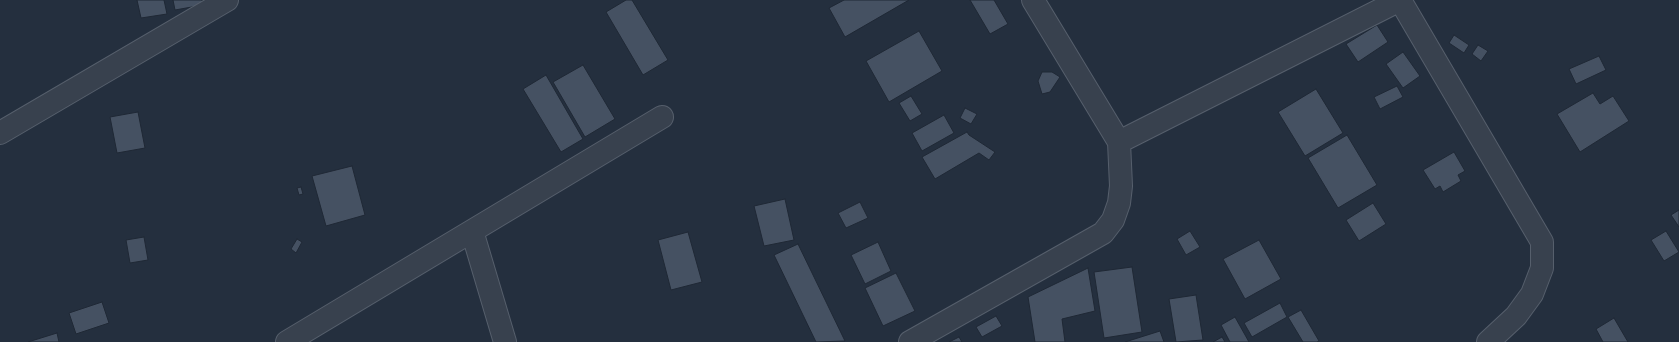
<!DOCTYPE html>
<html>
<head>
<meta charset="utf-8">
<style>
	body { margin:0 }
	canvas { display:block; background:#242f3e }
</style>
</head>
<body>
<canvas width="1679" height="342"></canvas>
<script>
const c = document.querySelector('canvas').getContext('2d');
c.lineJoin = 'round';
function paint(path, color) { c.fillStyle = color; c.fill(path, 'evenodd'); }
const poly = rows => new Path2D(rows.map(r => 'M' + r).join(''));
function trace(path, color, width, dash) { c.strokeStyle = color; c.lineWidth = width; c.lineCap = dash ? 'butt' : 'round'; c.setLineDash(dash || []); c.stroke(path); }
const building = poly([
	[137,0,164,0,167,14,141,18,137,0],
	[173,0,202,0,203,5,175,10,173,0],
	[626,0,632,0,668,60,643,75,606,12,626,0],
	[844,0,909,0,845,37,829,8,844,0],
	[970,0,994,0,1008,24,990,34,970,0],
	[1377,25,1388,42,1358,62,1346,44,1377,25],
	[919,31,942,71,889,102,866,61,919,31],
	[1454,35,1469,45,1464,53,1449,43,1454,35],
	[1478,45,1488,51,1481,61,1472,54,1478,45],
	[1403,52,1420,76,1403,88,1386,64,1403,52],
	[1599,56,1606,70,1576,84,1569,69,1599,56],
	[583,65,615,119,585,137,553,82,583,65],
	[1042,72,1052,72,1060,77,1050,92,1042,94,1038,81,1042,72],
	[546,75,583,139,561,152,523,89,546,75],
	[1397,86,1403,97,1380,109,1374,97,1397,86],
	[1316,89,1343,133,1305,156,1278,112,1316,89],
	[1593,93,1600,104,1613,96,1629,121,1580,152,1557,114,1593,93],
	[911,96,922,114,910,121,899,103,911,96],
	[965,108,977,114,971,124,960,118,965,108],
	[138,112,145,148,117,153,110,117,138,112],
	[944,115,954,133,922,151,912,133,944,115],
	[967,132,969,135,995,152,989,160,979,153,935,179,922,157,967,132],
	[1347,135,1377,185,1338,208,1308,158,1347,135],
	[1454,152,1465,171,1458,175,1461,181,1443,192,1440,186,1435,189,1423,170,1454,152],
	[352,166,365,215,326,226,312,176,352,166],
	[301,187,303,194,299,195,297,188,301,187],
	[785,199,794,240,764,246,754,206,785,199],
	[860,202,868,218,846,228,838,213,860,202],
	[1373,203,1386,224,1359,241,1346,220,1373,203],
	[1679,210,1679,227,1671,215,1679,210],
	[1190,231,1200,247,1186,255,1177,239,1190,231],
	[1666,231,1679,252,1664,261,1651,240,1666,231],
	[688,232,702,282,671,290,658,240,688,232],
	[144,237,148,260,130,263,126,240,144,237],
	[297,239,302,242,296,253,291,249,297,239],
	[1259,240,1281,279,1245,299,1223,259,1259,240],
	[878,242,891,271,865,284,851,255,878,242],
	[798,244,845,341,816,342,774,255,798,244],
	[1132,267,1142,332,1104,338,1094,272,1132,267],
	[1088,268,1095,311,1062,319,1065,342,1035,342,1028,297,1088,268],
	[896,273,915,311,883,326,865,288,896,273],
	[1196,295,1203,340,1176,342,1169,299,1196,295],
	[102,302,109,323,76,334,69,313,102,302],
	[1280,303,1287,317,1252,337,1244,323,1280,303],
	[1301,310,1319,341,1317,342,1303,342,1288,317,1301,310],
	[996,316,1002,326,982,337,976,327,996,316],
	[1235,317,1249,342,1230,342,1221,325,1235,317],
	[1614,318,1628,342,1603,342,1596,329,1614,318],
	[1160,331,1164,342,1125,342,1160,331],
	[57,333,59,342,28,342,57,333],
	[959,337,962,342,949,342,959,337],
	[1222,337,1225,342,1213,342,1222,337]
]);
paint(building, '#455162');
trace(building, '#1f2835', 1);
const minor = poly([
	[1400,0,1542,242,1542,268,1532,294,1516,316,1488,342],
	[0,133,227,0],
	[1119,142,1400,0],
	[472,231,505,342],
	[287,342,662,117],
	[910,342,1103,233,1113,220,1119,203,1121,186,1119,142,1033,0]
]);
trace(minor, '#565f6c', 24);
trace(minor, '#38414e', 22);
</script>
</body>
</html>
